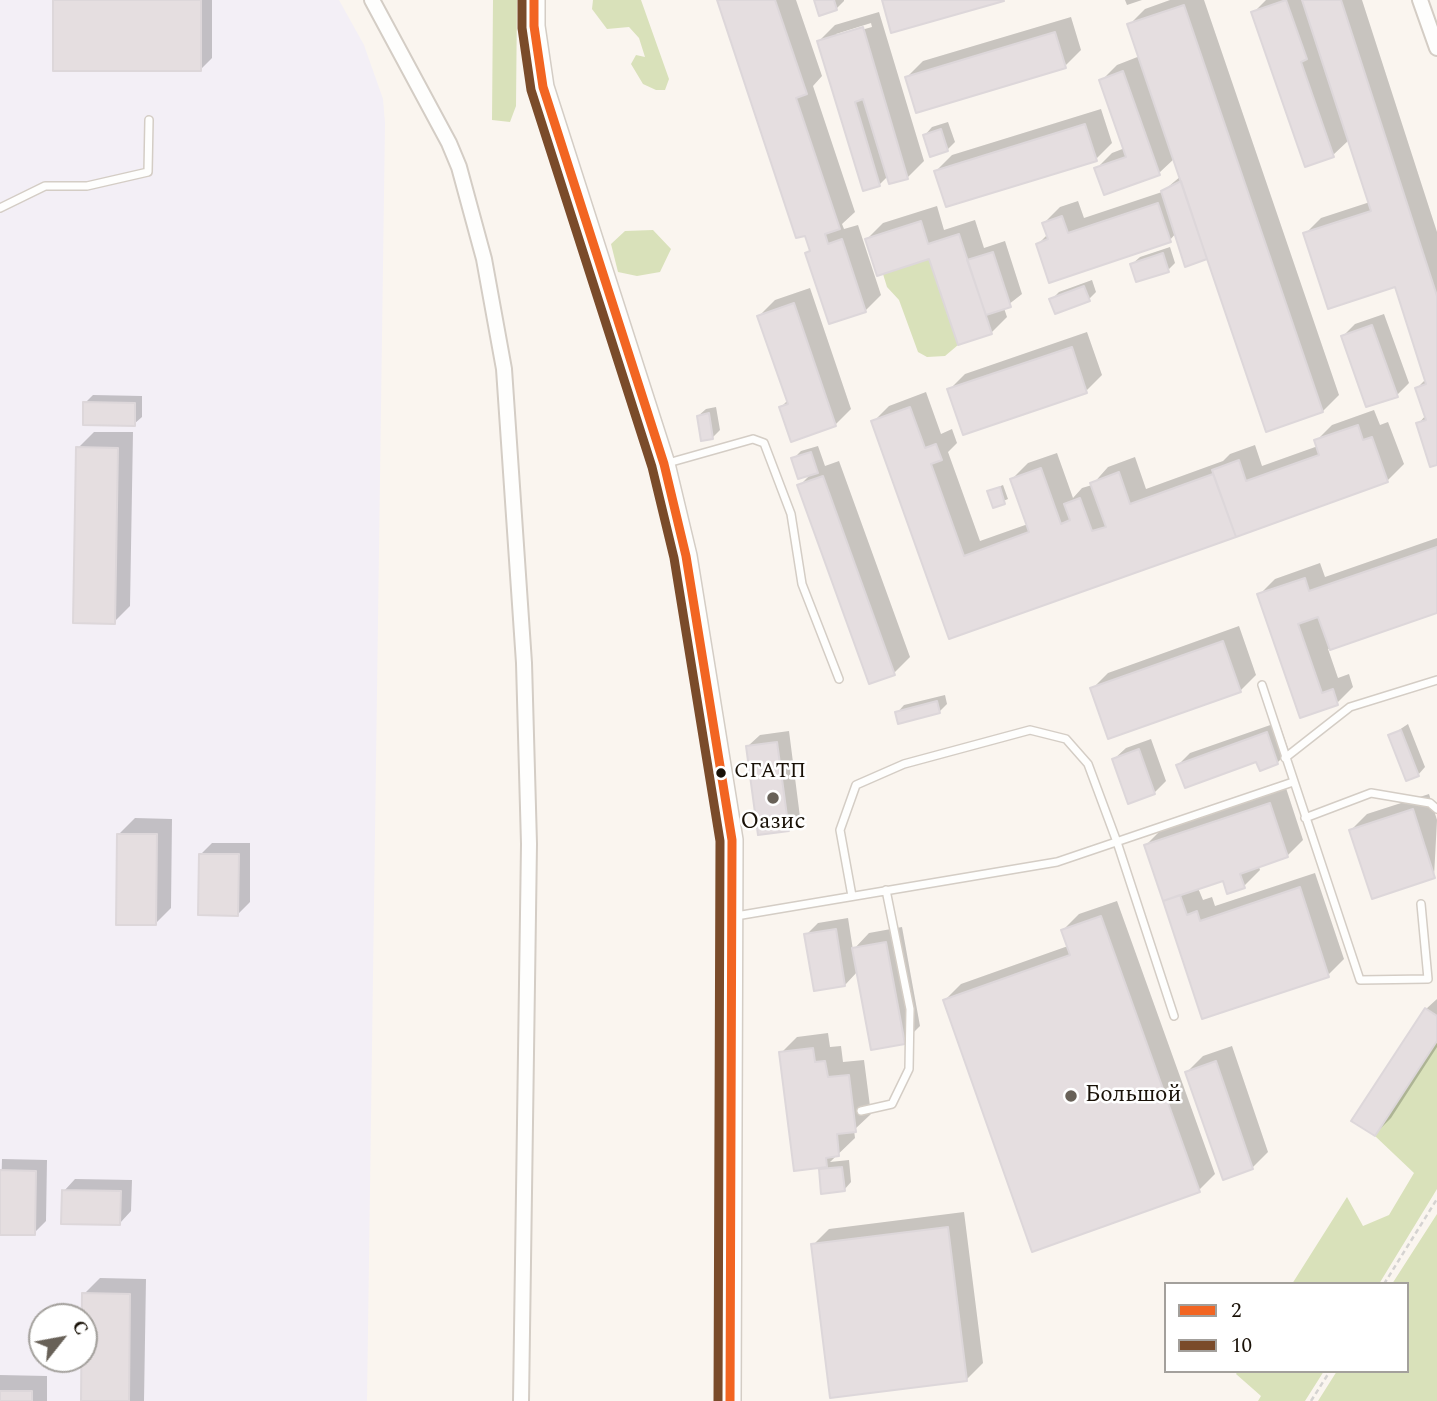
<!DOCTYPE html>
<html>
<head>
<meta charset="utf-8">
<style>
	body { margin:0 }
	#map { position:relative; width:1437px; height:1401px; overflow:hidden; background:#faf5ef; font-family:Spectral,serif }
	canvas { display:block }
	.legend { position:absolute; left:1164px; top:1282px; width:245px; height:91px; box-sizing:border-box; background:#fff; border:2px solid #a3a09c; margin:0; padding:9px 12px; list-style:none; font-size:21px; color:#191107 }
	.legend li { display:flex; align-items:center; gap:14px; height:35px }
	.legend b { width:35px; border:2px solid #a3a09c }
	.north { position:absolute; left:28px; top:1303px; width:70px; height:70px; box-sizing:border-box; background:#fff; border:2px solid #a3a09c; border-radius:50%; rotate:59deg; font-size:19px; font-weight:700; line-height:28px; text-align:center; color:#191107 }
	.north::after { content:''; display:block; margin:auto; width:24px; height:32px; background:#686158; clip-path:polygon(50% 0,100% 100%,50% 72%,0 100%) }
</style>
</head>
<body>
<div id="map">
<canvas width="1437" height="1401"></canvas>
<ul class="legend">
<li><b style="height:9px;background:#f26522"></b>2</li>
<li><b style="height:9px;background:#7a4b2a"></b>10</li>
</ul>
<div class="north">С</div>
</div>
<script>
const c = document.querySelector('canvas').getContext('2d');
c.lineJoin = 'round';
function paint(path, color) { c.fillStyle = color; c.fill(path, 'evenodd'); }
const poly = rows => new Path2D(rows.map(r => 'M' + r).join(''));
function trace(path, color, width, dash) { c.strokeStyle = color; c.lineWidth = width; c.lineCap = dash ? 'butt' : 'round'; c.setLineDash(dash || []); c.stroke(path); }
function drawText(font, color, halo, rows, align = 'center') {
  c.font = font + ' Spectral,serif'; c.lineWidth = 5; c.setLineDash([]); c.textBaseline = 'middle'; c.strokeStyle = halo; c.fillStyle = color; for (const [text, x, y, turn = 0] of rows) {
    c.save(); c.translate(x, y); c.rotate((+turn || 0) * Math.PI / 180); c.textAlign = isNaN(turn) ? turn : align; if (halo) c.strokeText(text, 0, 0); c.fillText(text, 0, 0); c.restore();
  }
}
paint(poly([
	[0,0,339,0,364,45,383,99,385,123,367,1401,0,1401],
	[42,1317,84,1317,84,1359,42,1359]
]), '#f3eff6');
paint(poly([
	[493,0,517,0,516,106,510,122,492,120],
	[593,0,641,0,669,79,665,90,656,90,643,84,631,64,636,55,645,57,639,38,629,27,607,29,592,9],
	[653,230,671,249,660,272,637,276,618,272,611,244,625,231],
	[929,259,958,345,945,356,927,357,918,352,899,300,887,287,883,274],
	[1437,1041,1437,1189,1379,1284,1292,1284,1347,1197,1363,1226,1389,1215,1414,1173,1375,1136],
	[1437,1214,1437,1401,1318,1401,1337,1371,1407,1371,1407,1284,1392,1284],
	[1238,1371,1324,1371,1305,1401,1258,1401,1261,1396,1236,1374]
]), '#d9e1ba');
paint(poly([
	[54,0,212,0,212,58,200,70],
	[719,0,796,0,822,76,813,86,855,212,842,224,844,229,858,225,881,295,865,311,807,253,811,249],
	[816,0,844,0,844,1,836,9],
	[1125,0,1142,0,1127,5],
	[1170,0,1204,0,1339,395,1323,411,1208,257,1186,265,1176,233,1170,240,1038,244,1048,234,1044,223,1060,207,1078,201,1084,218,1162,192,1181,176,1175,158,1159,173,1096,169,1112,153,1125,148,1101,81,1117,65,1140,56,1129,25,1145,9],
	[1266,0,1362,0,1437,232,1437,463,1418,424,1426,415,1417,388,1426,379,1396,285,1305,234,1321,218,1370,202,1349,140,1333,155,1306,165,1253,13],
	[879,12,924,161,908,177,890,182,888,176,879,185,819,41,835,25],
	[871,23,872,27,836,37,836,34],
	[1071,17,1081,50,1065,66,907,77,923,61],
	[1101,109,1112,143,1096,159,936,171,952,155],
	[948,122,955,142,947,150,925,135,932,127],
	[937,206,944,230,975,220,984,248,1005,241,1022,294,1004,308,1007,317,991,333,930,256,867,239,883,223],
	[1170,247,1175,263,1168,270,1132,264,1140,257],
	[1092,280,1096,292,1089,299,1051,300,1059,292],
	[810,288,851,409,835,425,781,407,788,400,759,316,775,300],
	[1384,314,1409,383,1397,395,1343,336,1355,324],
	[1087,332,1102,375,1086,391,949,390,965,374],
	[926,392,941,434,952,429,957,443,948,452,980,541,1028,524,1012,479,1028,463,1057,453,1073,498,1082,488,1092,485,1108,467,1135,457,1146,489,1223,461,1230,454,1255,445,1262,466,1318,446,1316,441,1332,425,1374,410,1380,425,1388,422,1404,464,1388,480,950,637,873,422,889,406],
	[93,395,142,396,142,417,134,424,85,403],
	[716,407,720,430,713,437,698,416,706,409],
	[94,432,133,432,130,606,114,622,78,448],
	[818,446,825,466,839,461,910,657,894,673,799,486,812,473,793,459,801,451],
	[1003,485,1008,499,994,505,989,491],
	[1437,538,1437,611,1328,649,1338,678,1349,674,1353,687,1337,703,1301,716,1259,595,1275,579,1320,563,1325,577],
	[1239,626,1256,675,1240,691,1092,689,1108,673],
	[945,695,947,704,939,712,897,713,904,705],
	[1279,722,1289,751,1277,763,1258,760,1178,765,1190,753],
	[1408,724,1425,767,1418,775,1390,736],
	[789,731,800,817,788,829,748,746,760,735],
	[1151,739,1166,781,1154,793,1114,759,1126,748],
	[1286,788,1303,840,1287,856,1259,867,1260,870,1244,886,1224,879,1198,888,1203,900,1212,897,1215,906,1315,873,1344,959,1328,975,1203,1017,1146,845,1162,829],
	[1429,794,1437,820,1434,877,1351,830,1367,814],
	[135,818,172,819,171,908,155,924,119,834],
	[212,843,250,843,250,902,238,914,200,855],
	[1117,901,1215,1174,1199,1190,945,1000,961,984,1068,946,1063,930,1079,914],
	[848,918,853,950,869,933,902,927,920,1026,904,1042,858,971,845,985,806,935,818,923],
	[1437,999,1437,1047,1391,1118,1375,1134,1426,1009],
	[828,1033,830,1047,841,1046,843,1062,864,1060,871,1114,854,1130,855,1138,830,1162,849,1160,851,1182,844,1190,820,1170,825,1166,781,1053,797,1037],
	[1232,1046,1268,1152,1252,1168,1187,1072,1203,1056],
	[2,1159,47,1160,46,1221,34,1233,0,1233],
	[75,1179,132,1180,131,1211,120,1223,64,1191],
	[964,1212,983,1363,967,1379,813,1245,829,1229],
	[100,1278,146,1279,144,1401,83,1401,84,1294],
	[0,1375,47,1376,47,1401,0,1401]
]), '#0003');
const building = poly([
	[53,0,201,0,201,71,53,71,53,0],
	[717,0,775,0,807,94,796,98,840,229,825,234,828,244,842,239,866,312,829,324,805,253,810,251,805,236,796,238,717,0],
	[814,0,834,0,837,10,819,16,814,0],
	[882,0,1003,0,1004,1,891,33,882,0],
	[1286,0,1307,59,1301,62,1334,157,1305,167,1251,12,1286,0],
	[1302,0,1341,0,1437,296,1437,465,1430,467,1416,423,1426,420,1415,388,1426,384,1395,287,1328,309,1303,233,1371,211,1302,0],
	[1184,5,1323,412,1266,432,1127,24,1184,5],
	[863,27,908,179,889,184,863,99,855,102,880,186,863,191,817,41,863,27],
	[1055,32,1066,68,916,113,905,77,1055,32],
	[1123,71,1160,175,1104,195,1094,168,1126,157,1099,80,1123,71],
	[1085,124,1097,161,946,207,934,171,1085,124],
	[941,129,948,151,930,157,923,135,941,129],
	[1181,181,1207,259,1185,267,1161,191,1181,181],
	[1158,203,1171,242,1049,283,1036,244,1048,239,1042,223,1062,216,1068,233,1158,203],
	[921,221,928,244,959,234,992,334,958,345,929,259,877,276,865,239,921,221],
	[993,252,1011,307,986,315,967,260,993,252],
	[1163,253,1169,272,1136,282,1130,264,1163,253],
	[1084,286,1090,301,1055,314,1049,299,1084,286],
	[794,303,836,426,791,442,779,407,788,404,757,316,794,303],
	[1372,325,1398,397,1366,407,1341,336,1372,325],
	[1072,347,1087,393,963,435,947,389,1072,347],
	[83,402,135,403,135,426,83,425,83,402],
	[910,407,925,448,936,444,942,460,931,464,964,556,1029,532,1010,479,1041,468,1061,524,1070,520,1064,504,1080,498,1092,531,1106,527,1090,483,1119,472,1130,504,1213,474,1236,537,949,639,871,421,910,407],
	[709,413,713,439,701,441,697,416,709,413],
	[1358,425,1363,440,1372,437,1388,482,1236,537,1212,470,1239,460,1246,481,1319,455,1314,440,1358,425],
	[76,447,118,448,115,624,73,623,76,447],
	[811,452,818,473,798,479,791,458,811,452],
	[823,476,895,675,869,684,797,485,823,476],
	[1000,487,1005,504,993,508,987,491,1000,487],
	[1437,547,1437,613,1330,650,1318,617,1298,624,1322,693,1333,689,1338,705,1300,718,1257,594,1305,578,1309,591,1437,547],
	[1223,641,1241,692,1108,739,1090,688,1223,641],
	[937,701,940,713,898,724,895,712,937,701],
	[1401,730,1419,776,1406,781,1388,735,1401,730],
	[1267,732,1278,764,1260,771,1256,762,1185,788,1176,765,1267,732],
	[777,742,789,831,758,835,746,746,777,742],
	[1139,749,1155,794,1128,804,1112,759,1139,749],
	[1270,803,1288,857,1240,874,1245,888,1227,894,1223,881,1163,901,1144,845,1270,803],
	[1413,809,1435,878,1372,899,1349,830,1413,809],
	[117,834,157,834,156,925,116,925,117,834],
	[199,854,239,854,238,916,198,915,199,854],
	[1300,887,1329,977,1202,1019,1163,901,1180,895,1187,915,1197,911,1200,921,1300,887],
	[1101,916,1200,1192,1032,1252,943,1000,1070,955,1061,930,1101,916],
	[836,929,845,986,814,991,804,934,836,929],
	[886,942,905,1044,871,1050,852,948,886,942],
	[1425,1008,1437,1016,1437,1041,1375,1136,1351,1121,1425,1008],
	[813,1048,815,1062,825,1061,828,1077,849,1075,856,1132,837,1134,839,1156,826,1158,827,1167,794,1171,779,1052,813,1048],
	[1216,1061,1253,1169,1223,1180,1185,1072,1216,1061],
	[842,1167,845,1191,821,1194,819,1169,842,1167],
	[0,1170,36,1171,35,1235,0,1235,0,1170],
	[62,1190,121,1191,120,1225,61,1224,62,1190],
	[948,1227,967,1381,830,1398,811,1244,948,1227],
	[82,1293,130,1294,129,1401,81,1401,82,1293],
	[0,1391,32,1391,32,1401,0,1401,0,1391]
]);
paint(building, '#e5dee0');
trace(building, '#ddd7da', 2);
const lane = poly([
	[0,208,45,186,87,186,148,172,149,120],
	[668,463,753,439,764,443,791,514,802,584,839,679],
	[1262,685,1360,980,1428,979,1421,904],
	[1285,758,1350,707,1437,680],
	[1305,818,1371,793,1430,803,1437,809],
	[852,896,840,830,856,785,904,764,1030,730,1066,739,1088,764,1117,842,1174,1016],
	[736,916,1057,862,1293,782],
	[861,1111,892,1104,909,1069,910,1009,886,890]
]);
const street = poly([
	[372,0,449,143,459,167,484,259,504,369,524,663,529,844,521,1401],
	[1420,0,1437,48]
]);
const secondary = poly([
	[534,0,534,26,543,87,664,464,686,556,732,840,730,1401]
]);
trace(lane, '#d4cdc5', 10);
trace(street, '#d4cdc5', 18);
trace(secondary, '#d4cdc5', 24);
trace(poly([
	[1384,1284,1437,1199],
	[1311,1401,1330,1371]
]), '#d5d3d1', 2.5, [5, 3.5]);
trace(lane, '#fefefd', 7);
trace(street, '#fefefd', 14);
trace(secondary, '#fefefd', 21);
trace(poly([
	[534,0,534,26,543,87,664,464,686,556,732,840,730,1401]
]), '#f26522', 9);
trace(poly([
	[522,0,522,28,531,90,652,467,674,558,720,841,718,1401]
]), '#7a4b2a', 9);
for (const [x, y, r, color] of [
	[721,773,6,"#191107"],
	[773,798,7,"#686158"],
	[1071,1096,7,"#686158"]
]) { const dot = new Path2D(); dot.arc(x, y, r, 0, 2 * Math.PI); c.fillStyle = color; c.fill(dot); trace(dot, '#fff', 2.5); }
drawText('21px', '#191107', '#fff', [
	["СГАТП",734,773]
], 'left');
drawText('23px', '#191107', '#fff', [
	["Оазис",773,823],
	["Большой",1085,1096,"left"]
]);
</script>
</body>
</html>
